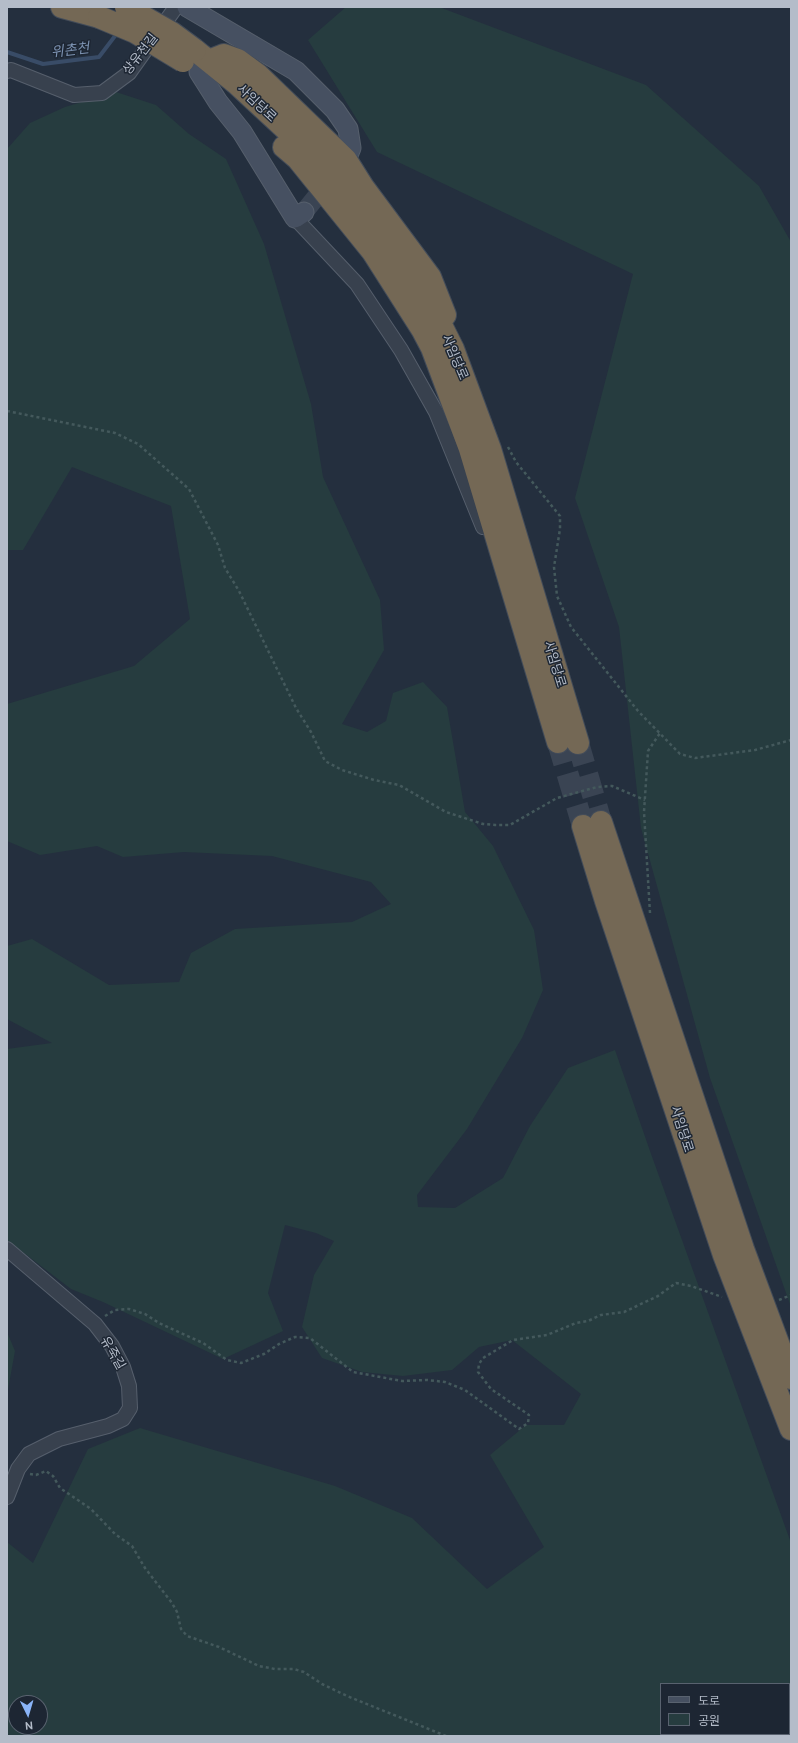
<!DOCTYPE html>
<html>
<head>
<meta charset="utf-8">
<style>
	body { margin:0 }
	#map { position:relative; width:798px; height:1743px; overflow:hidden; background:#242f3e; font-family:Ubuntu,"Noto Sans KR",sans-serif }
	canvas { display:block }
	.frame { position:absolute; inset:0; border:8px solid #b4bcc9; pointer-events:none }
	.legend { position:absolute; left:660px; top:1683px; width:130px; height:52px; box-sizing:border-box; background:#1d2633; border:1px solid #59626f; margin:0; padding:5px 7px; list-style:none; font-size:12px; color:#b4bcc9 }
	.legend li { display:flex; align-items:center; gap:8px; height:20px }
	.legend b { width:20px; border:1px solid #59626f }
	.north { position:absolute; left:8px; top:1695px; width:40px; height:40px; box-sizing:border-box; background:#1d2633; border:1px solid #59626f; border-radius:50%; rotate:175deg; font-size:11px; font-weight:700; line-height:16px; text-align:center; color:#b4bcc9 }
	.north::after { content:''; display:block; margin:auto; width:14px; height:18px; background:#8ab4f8; clip-path:polygon(50% 0,100% 100%,50% 72%,0 100%) }
</style>
</head>
<body>
<div id="map">
<canvas width="798" height="1743"></canvas>
<div class="frame"></div>
<ul class="legend">
<li><b style="height:5px;background:#465061"></b>도로</li>
<li><b style="height:11px;background:#263c3f"></b>공원</li>
</ul>
<div class="north">N</div>
</div>
<script>
const c = document.querySelector('canvas').getContext('2d');
c.lineJoin = 'round';
function paint(path, color) { c.fillStyle = color; c.fill(path, 'evenodd'); }
const poly = rows => new Path2D(rows.map(r => 'M' + r).join(''));
function trace(path, color, width, dash) { c.strokeStyle = color; c.lineWidth = width; c.lineCap = dash ? 'butt' : 'round'; c.setLineDash(dash || []); c.stroke(path); }
function drawText(font, color, halo, rows, align = 'center') {
  c.font = font + ' Ubuntu,"Noto Sans KR",sans-serif'; c.lineWidth = 3; c.setLineDash([]); c.textBaseline = 'middle'; c.strokeStyle = halo; c.fillStyle = color; for (const [text, x, y, turn = 0] of rows) {
    c.save(); c.translate(x, y); c.rotate((+turn || 0) * Math.PI / 180); c.textAlign = isNaN(turn) ? turn : align; if (halo) c.strokeText(text, 0, 0); c.fillText(text, 0, 0); c.restore();
  }
}
paint(poly([
	[346,7,439,7,646,85,759,186,791,242,791,1307,710,1078,641,828,619,627,575,498,633,274,377,152,308,40],
	[116,92,156,105,189,134,226,159,264,244,311,404,323,477,380,600,384,650,342,724,367,732,386,721,393,693,423,682,447,707,465,812,493,846,534,930,543,990,522,1038,467,1129,417,1195,418,1207,455,1208,503,1178,530,1126,568,1068,615,1050,650,1151,791,1543,791,1736,7,1736,7,1542,33,1563,88,1449,140,1428,335,1486,412,1518,487,1589,544,1547,490,1455,526,1425,564,1425,581,1394,512,1340,479,1347,452,1370,403,1376,362,1372,322,1358,302,1327,314,1275,334,1241,316,1233,285,1225,268,1293,283,1331,223,1359,103,1302,71,1289,7,1240,7,1049,52,1043,7,1019,7,946,32,939,109,985,179,982,191,953,235,929,352,922,391,904,371,882,272,856,184,852,123,857,97,846,40,855,7,841,7,704,134,666,190,619,171,506,72,467,23,550,7,550,7,149,30,123,65,107],
	[661,1684,789,1684,789,1734,661,1734],
	[16,1703,40,1703,40,1727,16,1727],
	[7,1332,15,1351,7,1395]
]), '#263c3f');
trace(poly([
	[7,52,43,64,99,57,118,32]
]), '#394c67', 4);
trace(poly([
	[304,212,331,179]
]), '#3a4453', 19, [19, 10]);
trace(poly([
	[558,742,583,826],
	[578,743,601,822]
]), '#3a4453', 22, [22, 11]);
const street = poly([
	[7,71,11,70,74,95,102,93,129,73,176,7],
	[295,218,357,284,401,350,436,412,483,527],
	[7,1249,95,1324,112,1346,123,1367,129,1386,130,1408,123,1419,108,1426,59,1439,29,1454,18,1469,7,1497]
]);
const secondary = poly([
	[187,7,296,71,335,110,348,129,351,148,346,160,338,170],
	[199,72,218,102,242,132,295,218,304,212]
]);
const highway = poly([
	[62,7,99,17],
	[195,50,237,84,318,159,394,252,443,329,453,349,490,449,578,743],
	[209,61,224,55,238,60,257,74,346,160,363,187,430,277,445,315],
	[284,147,298,159,373,252,422,329,432,348,470,449,558,742],
	[601,822,743,1249,791,1378],
	[583,826,606,901,724,1255,791,1429]
]);
trace(street, '#565f6c', 16);
trace(secondary, '#565f6c', 21);
trace(highway, '#434c59', 24);
trace(poly([
	[7,411,115,433,138,444,189,489,218,545,225,568,239,591,296,708,311,732,325,761,342,770,374,780,399,785,446,812,483,824,495,825,510,825,557,798,597,787,612,786,645,800],
	[508,447,516,462,560,516,560,529,554,567,557,596,571,627,638,711,680,754,695,758,755,750,791,740],
	[650,913,644,812,648,751,660,733],
	[779,1300,791,1295],
	[105,1316,115,1310,129,1309,145,1314,159,1323,203,1343,227,1360,241,1363,264,1354,279,1344,295,1337,310,1338,353,1372,402,1381,427,1380,445,1382,465,1390,519,1429,528,1423,529,1415,491,1389,478,1372,479,1364,483,1358,513,1340,547,1335,576,1323,588,1321,601,1315,624,1312,658,1296,676,1283,691,1286,722,1297],
	[30,1474,36,1475,46,1471,53,1476,60,1488,91,1509,115,1534,132,1546,145,1568,172,1603,177,1612,181,1629,187,1636,219,1647,259,1666,275,1669,294,1669,304,1672,322,1684,347,1696,446,1736]
]), '#44595c', 2.5, [3, 3]);
trace(street, '#38414e', 14);
trace(secondary, '#465061', 19);
trace(highway, '#746855', 22);
const highwayBridge = poly([
	[126,7,172,33,195,50],
	[99,17,135,32,183,61]
]);
trace(highwayBridge, '#434c59', 24, []);
trace(highwayBridge, '#746855', 22);
drawText('13px', '#b4bcc9', '#1d2633', [
	["상유천길",140,54,-52],
	["사임당로",257,103,43],
	["사임당로",455,357,67],
	["사임당로",555,664,73],
	["사임당로",682,1129,72],
	["유죽길",113,1353,60]
]);
drawText('italic 14px', '#7c92b1', '#1d2633', [
	["위촌천",70,50,-7]
]);
</script>
</body>
</html>
